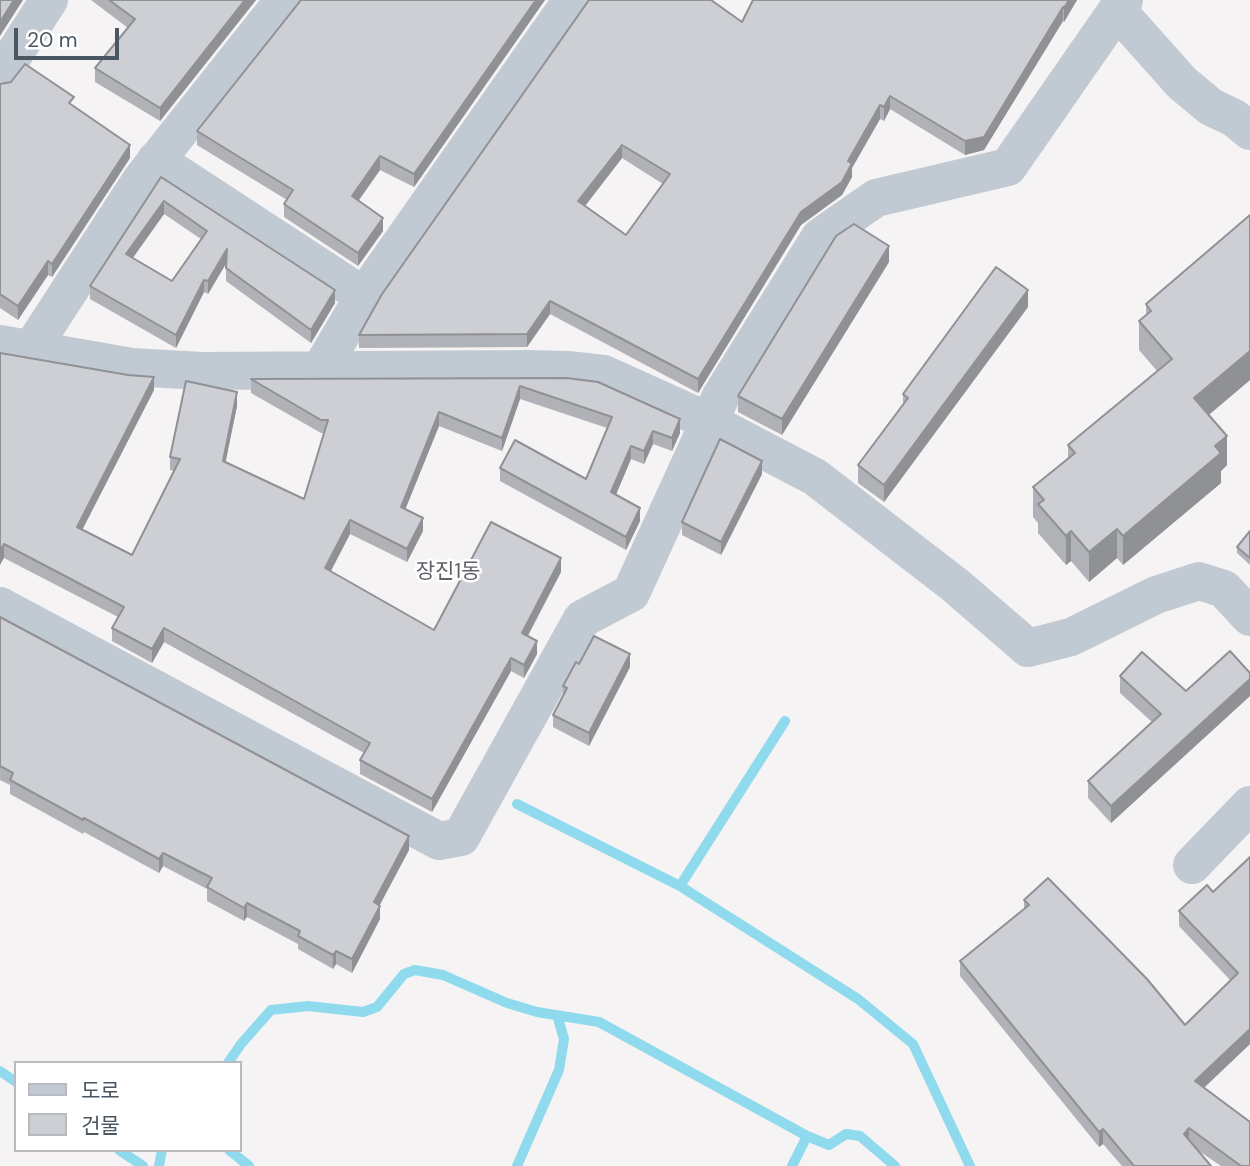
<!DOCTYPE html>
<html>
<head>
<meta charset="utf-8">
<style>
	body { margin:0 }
	#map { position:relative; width:1250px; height:1166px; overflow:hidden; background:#f5f3f3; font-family:"DM Sans","Noto Sans KR",sans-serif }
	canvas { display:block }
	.legend { position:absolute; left:14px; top:1061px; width:228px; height:91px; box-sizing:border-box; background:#fff; border:2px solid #b7bbc0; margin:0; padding:9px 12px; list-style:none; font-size:21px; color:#4a5661 }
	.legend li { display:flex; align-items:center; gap:14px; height:35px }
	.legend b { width:35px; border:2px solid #b7bbc0 }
	.scale { position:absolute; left:14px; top:28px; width:105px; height:32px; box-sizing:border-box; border:4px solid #4a5661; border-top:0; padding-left:9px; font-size:21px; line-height:24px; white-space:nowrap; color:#4a5661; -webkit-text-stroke:5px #fff; paint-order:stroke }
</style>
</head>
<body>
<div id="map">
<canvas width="1250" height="1166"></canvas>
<ul class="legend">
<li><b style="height:9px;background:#c1cad2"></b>도로</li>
<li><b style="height:19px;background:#cdcfd5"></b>건물</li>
</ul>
<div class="scale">20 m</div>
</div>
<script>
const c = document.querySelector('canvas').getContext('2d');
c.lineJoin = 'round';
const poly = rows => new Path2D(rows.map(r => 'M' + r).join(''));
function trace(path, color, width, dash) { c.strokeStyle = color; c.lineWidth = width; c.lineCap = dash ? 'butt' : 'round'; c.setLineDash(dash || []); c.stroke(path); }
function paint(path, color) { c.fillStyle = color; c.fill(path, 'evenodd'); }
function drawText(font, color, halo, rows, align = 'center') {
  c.font = font + ' "DM Sans","Noto Sans KR",sans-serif'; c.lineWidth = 5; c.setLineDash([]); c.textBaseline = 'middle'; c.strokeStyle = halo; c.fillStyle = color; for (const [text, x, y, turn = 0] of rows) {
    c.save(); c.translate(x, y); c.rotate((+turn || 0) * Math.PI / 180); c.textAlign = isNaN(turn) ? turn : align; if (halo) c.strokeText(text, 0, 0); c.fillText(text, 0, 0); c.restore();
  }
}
trace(poly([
	[517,804,680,886,858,999,913,1044,970,1166],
	[680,886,785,721],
	[228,1063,241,1044,271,1010,308,1006,363,1012,377,1007,404,974,415,970,443,975,507,1003,537,1012,599,1022,807,1136,829,1145,846,1134,860,1136,895,1166],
	[0,1071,16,1082],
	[119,1150,143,1166],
	[229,1150,249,1166],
	[159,1166,162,1150],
	[517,1166,559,1070,564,1039,557,1015],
	[792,1166,807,1136]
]), '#90daee', 10);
trace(poly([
	[1117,10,1182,83,1211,107,1234,118,1250,131],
	[0,76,49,0],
	[156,160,364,296],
	[0,344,132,367,202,371,527,369,568,370,604,374,710,422,815,477,955,585,1028,648,1071,637,1156,595,1199,581,1224,589,1250,617],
	[32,348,141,180,284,0],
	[321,369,364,296,572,0],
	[0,606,439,841,461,837,582,619,631,593,721,396,820,237,876,198,1008,167,1124,0],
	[1192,865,1250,805]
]), '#c1cad2', 38);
paint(poly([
	[91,0,256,0,160,121,95,82,95,68,128,28],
	[301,0,545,0,414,187,380,170,358,201,383,231,358,266,284,217,284,204,287,200,197,145,197,131],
	[753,0,1077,0,1064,22,1063,21,984,150,965,155,890,109,884,121,880,119,852,168,852,177,842,195,801,225,698,393,550,314,527,347,359,348,359,335,742,22],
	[622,158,663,184,626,235,585,206],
	[0,84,74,106,130,158,52,277,48,275,18,320,0,308],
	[161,177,335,303,311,343,226,281,226,263,208,294,204,292,176,348,90,299,90,286],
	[164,214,201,239,172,281,133,258],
	[1250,215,1250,380,1209,415,1227,465,1221,471,1221,483,1123,565,1117,558,1089,582,1071,561,1066,565,1038,533,1038,523,1033,517,1033,487,1068,458,1068,445,1157,371,1139,350,1139,321,1146,315,1146,304],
	[889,262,782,435,738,412,738,396],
	[1028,307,884,502,858,483,858,465,903,404,903,394],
	[0,353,154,390,82,530,132,555,174,471,170,470,170,457,237,406,225,462,304,499,324,433,321,433,251,393,251,379,567,378,680,433,672,451,653,444,644,464,631,459,616,495,640,521,626,550,500,481,500,468,586,479,607,428,520,399,502,451,439,426,405,509,423,531,407,562,350,534,331,571,434,630,561,572,528,636,537,654,524,678,511,671,432,812,360,774,360,760,364,753,164,642,152,663,112,641,112,628,118,617,4,558],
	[762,474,721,555,682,535,682,522],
	[1250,531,1250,565,1237,553,1237,547],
	[0,617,409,850,379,905,380,919,352,973,336,964,333,969,298,949,298,944,247,917,244,921,207,901,207,889,163,866,159,873,84,832,83,834,10,794,10,785,0,780],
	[579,664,630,667,589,746,553,727,553,715,563,695,563,686],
	[1250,673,1250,696,1111,823,1088,798,1088,781,1152,722,1120,693,1120,676,1186,691],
	[1250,857,1250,1044,1204,1088,1250,1166,1221,1166,1196,1149,1211,1166,1122,1166,1103,1144,1099,1147,960,976,960,961,1024,909,1024,900,1185,1025,1231,981,1179,926,1179,911,1213,892]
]), '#b0b2b7');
paint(poly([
	[14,0,23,0,0,36,0,22],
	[245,0,256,0,160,121,160,108],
	[536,0,545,0,414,187,414,174],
	[1069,0,1077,0,1064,22,1064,8],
	[1063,7,1063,21,984,150,965,155,965,141],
	[890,96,890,109,884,121,884,107],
	[880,105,880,119,852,168,852,177,842,195,801,225,698,393,698,379,801,212,848,161],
	[130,145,130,158,52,277,52,264],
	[622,145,622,158,578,215,578,201],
	[380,156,380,170,352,210,352,196],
	[164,201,164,214,126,267,126,254],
	[383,218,383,231,358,266,358,253],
	[889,246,889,262,782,435,782,419],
	[227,249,227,262,208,294,208,281],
	[48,261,48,275,18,320,18,306],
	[204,280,204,292,176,348,176,335],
	[335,290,335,303,311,343,311,330],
	[1028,290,1028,307,884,502,884,485],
	[550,301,550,314,527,347,527,334],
	[1250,351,1250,380,1194,427,1194,398],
	[154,377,154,390,77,540,77,527],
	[520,386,520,399,502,451,502,438],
	[237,392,237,406,223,475,223,461],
	[439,412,439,426,401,520,401,507],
	[680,419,680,433,672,451,672,438],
	[653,431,653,444,644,464,644,451],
	[1227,436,1227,465,1221,471,1221,483,1123,565,1123,536],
	[631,446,631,459,611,506,611,492],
	[762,461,762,474,721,555,721,542],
	[640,508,640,521,626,550,626,537],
	[423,518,423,531,407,562,407,549],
	[350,520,350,534,325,582,325,568],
	[1117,529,1117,558,1089,582,1089,552],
	[1071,531,1071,561,1066,565,1066,536],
	[4,544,4,558,0,565,0,551],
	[561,558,561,572,522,646,522,633],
	[164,628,164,642,152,663,152,649],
	[537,641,537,654,524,678,524,665],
	[630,654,630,667,589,746,589,733],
	[511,658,511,671,432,812,432,799],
	[1250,679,1250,696,1111,823,1111,806],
	[409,836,409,850,374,916,374,902],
	[163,853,163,866,159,873,159,859],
	[247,903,247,917,244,921,244,908],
	[380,906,380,919,352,973,352,959],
	[336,951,336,964,333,969,333,955],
	[1250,1029,1250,1044,1195,1096,1195,1081],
	[1189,1128,1189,1143,1184,1134],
	[1103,1129,1103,1144,1099,1147,1099,1132]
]), '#909195');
const building = poly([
	[0,0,14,0,0,22,0,0],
	[109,0,245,0,160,108,95,68,135,19,109,0],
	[301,0,536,0,414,174,380,156,352,196,383,218,358,253,284,204,293,190,197,131,301,0],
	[589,0,711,0,742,22,753,0,1069,0,1064,8,1063,7,984,137,965,141,890,96,884,107,880,105,848,161,852,163,842,182,801,212,698,379,550,301,527,334,359,335,382,294,589,0],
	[622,145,670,174,626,235,578,201,622,145],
	[25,64,74,97,69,103,130,145,52,264,48,261,18,306,0,294,0,84,11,82,25,64],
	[161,177,335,290,311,330,226,268,227,249,208,281,204,280,176,335,90,286,161,177],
	[164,201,207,231,172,281,126,254,164,201],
	[1250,215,1250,351,1194,398,1227,436,1215,446,1221,453,1123,536,1117,529,1089,552,1071,531,1066,536,1038,504,1044,500,1033,487,1075,453,1068,445,1172,359,1139,321,1151,311,1146,304,1250,215],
	[854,224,889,246,782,419,738,396,836,236,854,224],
	[996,267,1028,290,884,485,858,465,908,398,903,394,996,267],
	[0,353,128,375,154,377,77,527,132,555,180,459,170,457,186,381,237,392,223,461,304,499,328,420,321,420,251,379,567,378,598,382,680,419,672,438,653,431,644,451,631,446,611,492,640,508,626,537,500,468,515,440,586,479,612,417,520,386,502,438,439,412,401,507,423,518,407,549,350,520,325,568,434,630,491,522,561,558,522,633,537,641,524,665,511,658,432,799,360,760,370,743,164,628,152,649,112,628,124,607,4,544,0,551,0,353],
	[720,439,762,461,721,542,682,522,720,439],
	[1250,531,1250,558,1237,547,1250,531],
	[0,617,409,836,374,902,380,906,352,959,336,951,333,955,298,936,300,931,247,903,244,908,207,887,212,878,163,853,159,859,84,818,83,820,10,780,13,773,0,766,0,617],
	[594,636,630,654,589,733,553,715,567,688,563,686,576,662,579,664,594,636],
	[1230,651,1250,673,1250,679,1111,806,1088,781,1161,714,1120,676,1142,652,1186,691,1230,651],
	[1250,857,1250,1029,1195,1081,1250,1122,1250,1166,1241,1166,1189,1128,1184,1134,1211,1166,1134,1166,1103,1129,1099,1132,960,961,1029,905,1024,900,1048,878,1147,979,1185,1025,1238,973,1179,911,1207,885,1213,892,1250,857]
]);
paint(building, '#cdcfd5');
trace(building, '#909195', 2);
drawText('21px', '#5f6368', '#fff', [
	["장진1동",448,572]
]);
</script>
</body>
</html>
